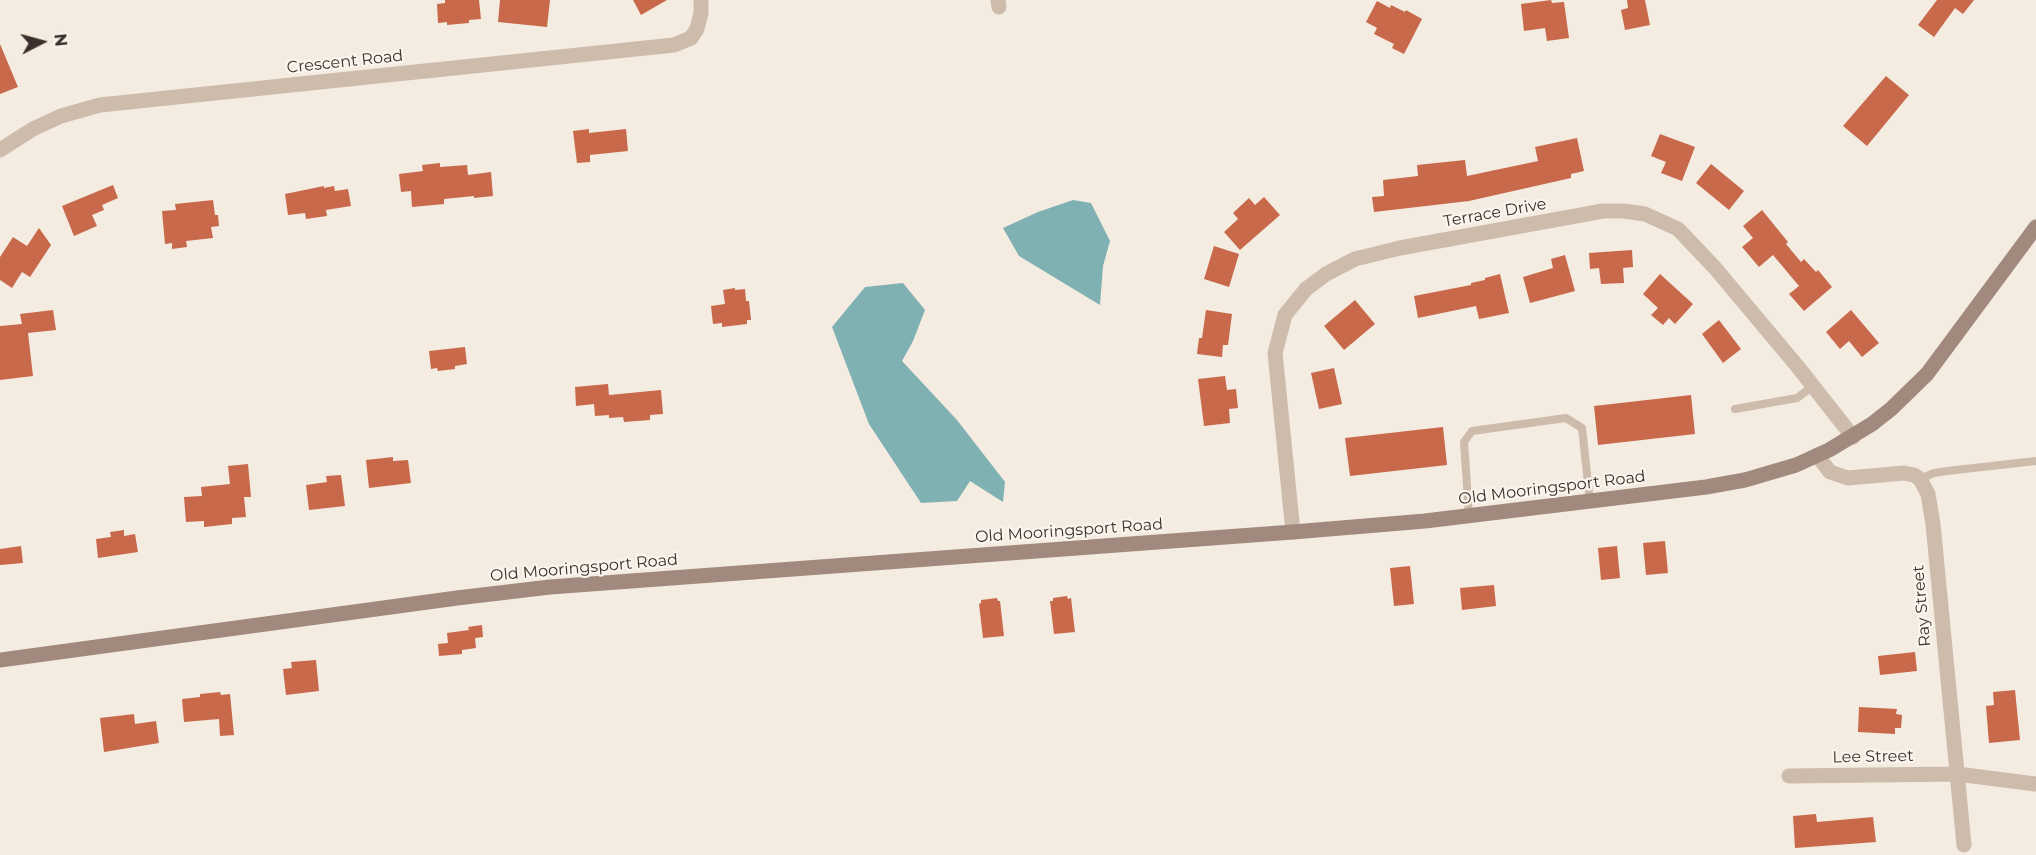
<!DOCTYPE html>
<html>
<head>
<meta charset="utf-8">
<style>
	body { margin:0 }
	#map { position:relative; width:2036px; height:855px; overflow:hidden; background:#f4ebe1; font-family:Montserrat,sans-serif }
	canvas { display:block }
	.north { position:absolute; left:12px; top:12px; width:60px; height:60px; -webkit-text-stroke:4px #fbf5ee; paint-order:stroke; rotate:84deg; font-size:16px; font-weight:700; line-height:24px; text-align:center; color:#3b302b }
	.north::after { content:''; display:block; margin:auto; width:21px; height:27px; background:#3b302b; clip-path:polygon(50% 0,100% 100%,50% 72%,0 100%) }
</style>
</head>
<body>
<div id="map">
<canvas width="2036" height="855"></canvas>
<div class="north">N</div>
</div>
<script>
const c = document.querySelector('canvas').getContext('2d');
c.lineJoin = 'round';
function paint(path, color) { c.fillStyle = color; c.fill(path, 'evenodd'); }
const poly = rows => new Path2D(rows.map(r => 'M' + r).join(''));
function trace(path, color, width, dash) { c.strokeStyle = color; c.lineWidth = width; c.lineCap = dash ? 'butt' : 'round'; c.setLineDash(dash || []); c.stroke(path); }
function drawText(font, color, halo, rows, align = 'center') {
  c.font = font + ' Montserrat,sans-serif'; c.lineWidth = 4.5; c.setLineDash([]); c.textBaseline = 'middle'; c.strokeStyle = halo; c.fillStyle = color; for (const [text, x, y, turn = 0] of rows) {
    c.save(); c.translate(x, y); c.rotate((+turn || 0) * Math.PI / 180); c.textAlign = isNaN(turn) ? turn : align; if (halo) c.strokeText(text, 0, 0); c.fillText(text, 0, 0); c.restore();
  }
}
paint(poly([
	[1073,200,1091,203,1110,241,1103,266,1100,305,1019,256,1003,228,1038,212],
	[903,283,925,310,913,341,902,361,957,420,1005,482,1003,502,970,481,957,501,921,503,869,424,832,327,865,287]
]), '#7fb0b2');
paint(poly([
	[445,0,479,0,481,19,469,20,469,23,447,25,447,22,438,23,437,4,445,3],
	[500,0,550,0,547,27,498,22],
	[633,0,667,0,641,15],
	[1551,0,1552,3,1564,2,1569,38,1547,41,1545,28,1524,31,1521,4],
	[1627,0,1645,0,1650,25,1625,30,1621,10,1628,8],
	[1937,0,1974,0,1963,14,1955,8,1934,37,1918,25],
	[1377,1,1390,8,1391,5,1405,12,1406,10,1422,19,1404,54,1392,48,1394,44,1374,34,1377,28,1366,22],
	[0,44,18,87,0,94],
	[1886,76,1909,95,1867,146,1843,126],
	[589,129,589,133,626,129,628,151,590,155,590,162,577,163,573,131],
	[1660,134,1695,147,1682,181,1661,173,1666,162,1651,156],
	[1577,138,1584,171,1571,174,1571,178,1469,201,1374,212,1372,197,1384,196,1383,180,1418,176,1417,165,1465,160,1467,176,1538,161,1535,147],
	[440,163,440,167,467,165,468,175,491,172,493,196,474,198,474,196,444,199,444,204,412,207,411,191,401,192,399,174,423,171,422,165],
	[1711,164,1744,191,1729,210,1696,183],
	[113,185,118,198,102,205,104,210,92,215,97,226,74,236,62,206],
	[324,186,324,188,334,186,335,191,348,189,351,206,326,210,327,216,306,219,305,213,288,215,285,194],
	[1264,197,1280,215,1240,250,1224,232,1238,219,1233,213,1249,198,1255,205],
	[213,200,215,215,218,215,219,226,211,227,213,238,186,241,187,247,172,249,172,243,165,244,162,211,176,210,175,204],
	[1762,210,1788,242,1786,244,1801,262,1804,259,1816,272,1818,270,1832,287,1804,311,1789,294,1799,286,1773,255,1759,267,1742,247,1753,238,1743,226],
	[39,228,51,245,30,277,22,272,12,288,0,280,0,257,13,237,27,246],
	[1214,246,1239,254,1229,287,1204,279],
	[1632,250,1633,267,1623,268,1624,283,1601,284,1599,268,1590,269,1589,253],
	[1565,255,1575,291,1530,303,1523,277,1553,268,1551,259],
	[1500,274,1509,313,1479,319,1476,306,1418,318,1414,296,1471,285,1471,283,1485,280,1485,278],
	[1660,274,1693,304,1675,324,1669,318,1663,325,1651,315,1658,308,1643,294],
	[735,288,735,290,745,289,746,301,749,301,751,320,747,320,747,324,722,327,722,323,713,324,711,306,725,304,723,290],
	[1355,300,1375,324,1344,350,1324,326],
	[53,310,56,330,28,333,33,376,0,380,0,326,22,324,20,314],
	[1206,310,1232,314,1228,345,1223,345,1222,357,1197,354,1199,338,1202,338],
	[1851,310,1879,343,1862,357,1849,341,1840,349,1826,332],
	[1719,320,1741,349,1723,363,1702,334],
	[465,347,467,364,455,366,455,369,438,371,437,368,431,369,429,351],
	[1334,368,1342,404,1319,409,1311,373],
	[1225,376,1227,390,1236,389,1238,408,1229,409,1230,423,1204,426,1198,379],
	[608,384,609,395,661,390,663,414,650,415,650,420,624,422,623,417,609,418,609,415,595,416,594,404,576,406,575,387],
	[1691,395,1695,434,1598,445,1594,406],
	[1443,427,1447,465,1350,476,1345,438],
	[393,457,393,461,408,460,411,483,369,488,366,460],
	[248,464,251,497,244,497,246,517,232,518,232,524,204,527,204,521,186,522,184,497,202,496,201,487,230,484,228,466],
	[341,475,345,506,309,510,306,485,327,482,326,476],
	[124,530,124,536,135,534,138,552,98,558,96,539,111,537,110,532],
	[1665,541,1668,573,1646,575,1643,543],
	[21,546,23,563,0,565,0,549],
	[1617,546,1620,578,1601,580,1598,548],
	[1410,566,1414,604,1394,606,1390,568],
	[1494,585,1496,606,1462,610,1460,588],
	[1067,596,1068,599,1071,598,1075,632,1054,634,1050,601,1053,601,1053,598],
	[997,598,998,601,1000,601,1004,636,983,638,979,604,981,603,981,600],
	[482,625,483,637,475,638,476,648,462,650,462,654,439,656,438,644,448,643,447,633,469,630,468,627],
	[1915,652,1917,671,1880,675,1878,656],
	[316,660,319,691,286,695,283,669,292,668,291,662],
	[2015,690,2020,740,1989,743,1986,706,1994,705,1993,692],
	[220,692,221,695,230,694,234,735,220,736,219,719,184,722,182,699,200,697,200,694],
	[1859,707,1897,709,1896,714,1902,715,1901,728,1895,728,1895,734,1858,732],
	[134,714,135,724,156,721,159,743,104,752,100,718],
	[1816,814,1817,822,1873,817,1876,842,1795,848,1793,816]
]), '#c8694b');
trace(poly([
	[1735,409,1797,398,1813,386],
	[1920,479,1934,473,1947,471,2036,461],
	[1469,516,1464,442,1472,431,1566,418,1582,428,1590,502]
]), '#cdbbac', 8);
trace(poly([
	[998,0,999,7],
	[0,150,33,129,61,116,100,105,674,45,691,38,697,29,701,13,701,0],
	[1817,455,1830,472,1848,478,1904,473,1914,475,1920,479,1928,494,1933,524,1964,845],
	[1293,532,1275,353,1285,315,1306,289,1326,274,1355,259,1400,248,1603,211,1624,211,1645,214,1678,229,1715,268,1798,367,1853,437],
	[1789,776,1957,774,2036,784]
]), '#cdbbac', 15);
trace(poly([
	[0,660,457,598,550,587,1293,532,1425,521,1706,487,1745,480,1796,465,1829,450,1872,424,1891,409,1927,374,2036,227]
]), '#a18a7d', 15);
drawText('16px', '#3b302b', '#fbf5ee', [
	["Crescent Road",345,62,-6],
	["Terrace Drive",1495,213,-10],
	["Old Mooringsport Road",1552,488,-7],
	["Old Mooringsport Road",1069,531,-4],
	["Old Mooringsport Road",584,568,-5],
	["Ray Street",1922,606,-95],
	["Lee Street",1873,757,-1]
]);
</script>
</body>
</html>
